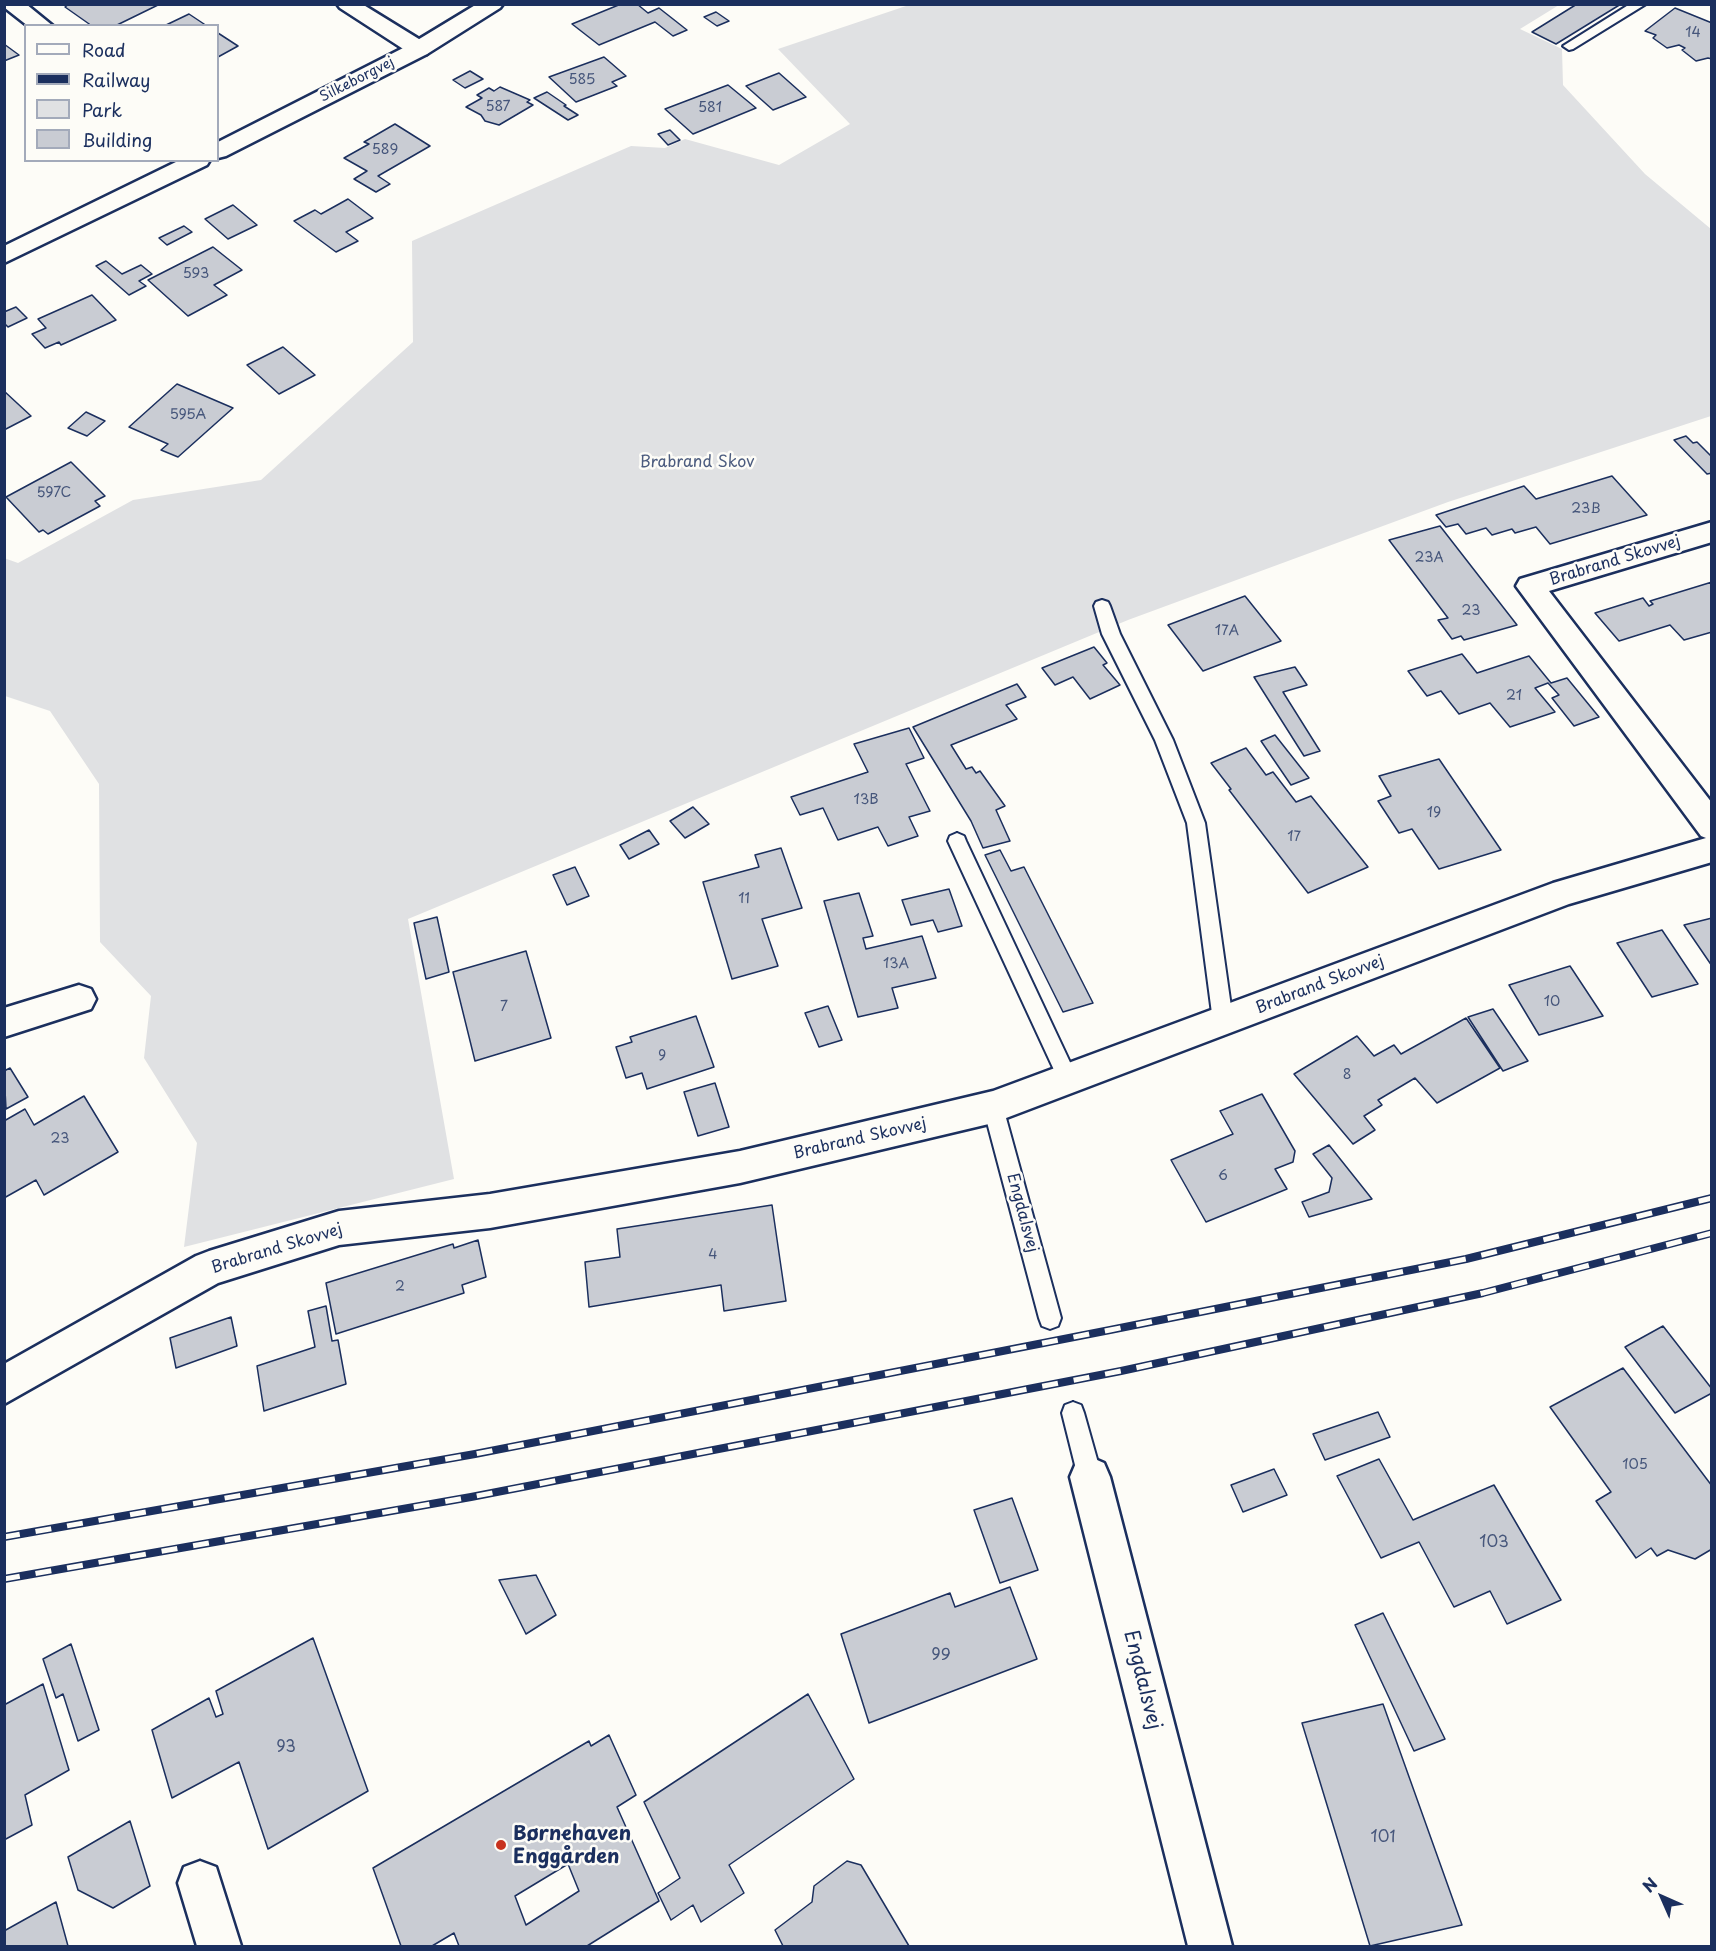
<!DOCTYPE html>
<html>
<head>
<meta charset="utf-8">
<style>
	body { margin:0 }
	#map { position:relative; width:1716px; height:1951px; overflow:hidden; background:#fdfcf7; font-family:"Playpen Sans",sans-serif }
	canvas { display:block }
	.frame { position:absolute; inset:0; border:6px solid #1b2f5e; pointer-events:none }
	.legend { position:absolute; left:24px; top:24px; width:195px; height:138px; box-sizing:border-box; background:#fdfcf7; border:2px solid #a3aaba; margin:0; padding:8px 10px; list-style:none; font-size:18px; color:#1b2f5e }
	.legend li { display:flex; align-items:center; gap:12px; height:30px }
	.legend b { width:30px; border:2px solid #a3aaba }
	.north { position:absolute; left:1632px; top:1867px; width:60px; height:60px; -webkit-text-stroke:4px #fdfcf7; paint-order:stroke; rotate:315deg; font-size:16px; font-weight:700; line-height:24px; text-align:center; color:#1b2f5e }
	.north::after { content:''; display:block; margin:auto; width:21px; height:27px; background:#1b2f5e; clip-path:polygon(50% 0,100% 100%,50% 72%,0 100%) }
</style>
</head>
<body>
<div id="map">
<canvas width="1716" height="1951"></canvas>
<div class="frame"></div>
<ul class="legend">
<li><b style="height:8px;background:#fdfcf7"></b>Road</li>
<li><b style="height:8px;background:#1b2f5e"></b>Railway</li>
<li><b style="height:16px;background:#e0e1e3"></b>Park</li>
<li><b style="height:16px;background:#c9ccd3"></b>Building</li>
</ul>
<div class="north">N</div>
</div>
<script>
const c = document.querySelector('canvas').getContext('2d');
c.lineJoin = 'round';
function paint(path, color) { c.fillStyle = color; c.fill(path, 'evenodd'); }
const poly = rows => new Path2D(rows.map(r => 'M' + r).join(''));
function trace(path, color, width, dash) { c.strokeStyle = color; c.lineWidth = width; c.lineCap = dash ? 'butt' : 'round'; c.setLineDash(dash || []); c.stroke(path); }
function drawText(font, color, halo, rows, align = 'center') {
  c.font = font + ' "Playpen Sans",sans-serif'; c.lineWidth = 5; c.setLineDash([]); c.textBaseline = 'middle'; c.strokeStyle = halo; c.fillStyle = color; for (const [text, x, y, turn = 0] of rows) {
    c.save(); c.translate(x, y); c.rotate((+turn || 0) * Math.PI / 180); c.textAlign = isNaN(turn) ? turn : align; if (halo) c.strokeText(text, 0, 0); c.fillText(text, 0, 0); c.restore();
  }
}
paint(poly([
	[909,5,1559,5,1520,29,1562,49,1563,85,1645,174,1711,229,1711,416,1448,502,1128,620,408,919,454,1179,184,1247,197,1143,144,1058,151,996,100,942,99,784,50,711,5,696,4,558,18,563,133,500,261,480,413,342,412,241,631,146,665,148,685,139,779,165,850,124,778,49]
]), '#e0e1e3');
const building = poly([
	[69,4,160,4,115,26,92,26,65,7,69,4],
	[621,4,637,4,648,13,659,8,687,30,673,36,655,22,599,45,572,24,621,4],
	[1577,4,1621,4,1556,44,1532,32,1577,4],
	[1675,8,1712,23,1712,59,1708,58,1696,61,1682,50,1685,48,1679,45,1667,48,1653,38,1656,35,1645,31,1675,8],
	[716,12,729,21,717,26,704,17,716,12],
	[189,14,207,26,164,26,189,14],
	[218,33,238,46,218,57,218,33],
	[4,44,19,55,4,61,4,44],
	[604,57,626,76,612,82,617,86,576,102,549,77,604,57],
	[470,71,483,79,465,88,453,80,470,71],
	[779,73,806,97,773,110,746,86,779,73],
	[728,85,756,108,693,134,665,109,728,85],
	[500,87,530,100,527,102,533,105,499,125,485,121,481,115,466,107,482,98,477,95,489,88,494,91,500,87],
	[547,92,566,105,564,106,578,115,568,120,534,98,547,92],
	[395,124,430,146,378,176,390,184,376,192,354,179,367,171,344,158,369,144,364,142,395,124],
	[670,130,680,140,668,145,658,134,670,130],
	[348,199,373,218,346,232,358,241,336,252,294,221,315,210,321,214,348,199],
	[233,205,257,225,228,239,205,219,233,205],
	[184,226,192,232,167,245,159,238,184,226],
	[213,247,242,270,214,285,227,295,188,316,148,280,213,247],
	[106,261,122,274,141,265,152,274,139,281,146,286,129,295,96,266,106,261],
	[92,295,116,320,61,345,59,342,45,348,32,334,46,328,38,319,92,295],
	[16,307,27,318,8,327,4,323,4,312,16,307],
	[283,347,315,375,279,394,247,365,283,347],
	[177,384,233,408,178,457,161,450,168,444,129,427,177,384],
	[4,391,31,416,4,430,4,391],
	[86,412,105,421,87,436,68,428,86,412],
	[1686,436,1693,443,1697,442,1712,457,1712,473,1707,474,1674,440,1686,436],
	[71,462,105,496,95,501,100,506,48,534,43,530,39,532,6,497,71,462],
	[1612,476,1647,515,1550,544,1536,527,1515,533,1512,529,1492,535,1486,528,1466,534,1458,524,1446,527,1436,515,1524,486,1536,499,1612,476],
	[1440,526,1517,625,1464,640,1461,636,1452,639,1438,620,1448,618,1389,540,1440,526],
	[1712,582,1712,632,1684,640,1670,625,1619,641,1595,613,1643,598,1649,606,1653,604,1650,601,1712,582],
	[1245,596,1281,641,1203,671,1168,625,1245,596],
	[1094,647,1107,663,1103,665,1120,685,1090,699,1073,677,1055,685,1042,668,1094,647],
	[1462,654,1477,673,1529,656,1551,683,1567,678,1599,717,1574,726,1552,698,1559,695,1548,683,1535,688,1555,712,1510,727,1490,703,1459,714,1441,691,1427,696,1408,671,1462,654],
	[1295,667,1307,685,1283,692,1320,751,1304,756,1254,677,1295,667],
	[1017,684,1026,697,1006,705,1017,719,951,745,966,769,972,767,976,773,980,771,1005,806,996,810,1010,841,983,848,971,821,913,727,1017,684],
	[909,728,924,758,906,764,930,811,909,817,918,836,888,846,878,827,838,840,823,808,800,815,791,797,868,772,854,744,909,728],
	[1275,735,1309,778,1291,785,1261,741,1275,735],
	[1246,748,1266,775,1273,772,1296,802,1311,796,1368,867,1308,893,1229,790,1231,789,1211,763,1246,748],
	[1439,759,1501,850,1439,869,1412,829,1399,833,1378,801,1391,796,1379,776,1439,759],
	[693,807,709,824,685,838,670,821,693,807],
	[649,830,659,844,629,859,620,845,649,830],
	[781,848,802,908,762,919,778,966,732,979,703,882,759,867,755,855,781,848],
	[1000,850,1011,871,1024,867,1093,1003,1063,1012,985,855,1000,850],
	[575,867,589,896,567,905,553,875,575,867],
	[949,889,962,926,938,932,933,920,911,925,902,900,949,889],
	[859,893,873,936,863,938,866,949,922,936,936,978,892,988,898,1008,858,1017,824,901,859,893],
	[437,917,449,972,426,979,414,923,437,917],
	[1712,918,1712,966,1684,925,1712,918],
	[1662,930,1698,984,1652,997,1617,943,1662,930],
	[526,951,551,1038,475,1061,453,972,526,951],
	[1570,966,1603,1016,1539,1035,1509,985,1570,966],
	[828,1006,842,1040,819,1047,805,1013,828,1006],
	[1493,1009,1528,1061,1503,1071,1468,1017,1493,1009],
	[696,1016,714,1067,647,1089,642,1073,626,1078,616,1047,632,1042,630,1037,696,1016],
	[1466,1018,1500,1068,1437,1103,1415,1078,1378,1100,1382,1105,1364,1116,1375,1130,1353,1144,1294,1074,1357,1036,1374,1056,1394,1045,1401,1054,1466,1018],
	[10,1068,28,1097,6,1109,4,1071,10,1068],
	[715,1083,729,1127,698,1136,684,1092,715,1083],
	[1262,1094,1295,1151,1293,1162,1275,1169,1287,1189,1206,1222,1171,1160,1233,1134,1220,1111,1262,1094],
	[84,1096,118,1152,44,1195,36,1180,4,1198,4,1121,25,1109,34,1125,84,1096],
	[1329,1145,1372,1199,1309,1217,1302,1202,1329,1192,1332,1178,1313,1154,1329,1145],
	[772,1205,786,1301,724,1311,721,1285,589,1307,585,1262,620,1257,617,1229,772,1205],
	[478,1240,486,1277,462,1285,464,1293,336,1334,326,1283,453,1244,454,1248,478,1240],
	[326,1306,332,1341,338,1340,346,1384,264,1411,257,1366,315,1347,308,1311,326,1306],
	[231,1317,237,1346,176,1368,170,1338,231,1317],
	[1663,1326,1712,1389,1712,1393,1675,1413,1625,1347,1663,1326],
	[1623,1368,1712,1486,1712,1549,1695,1559,1668,1550,1657,1556,1651,1548,1636,1558,1596,1501,1611,1492,1550,1407,1623,1368],
	[1378,1412,1390,1437,1325,1460,1313,1434,1378,1412],
	[1379,1459,1413,1520,1494,1485,1561,1600,1507,1624,1490,1591,1454,1607,1419,1542,1381,1558,1337,1476,1379,1459],
	[1274,1469,1287,1495,1243,1512,1231,1485,1274,1469],
	[1012,1498,1038,1570,1000,1583,974,1510,1012,1498],
	[536,1575,556,1615,526,1634,499,1580,536,1575],
	[1010,1587,1037,1659,869,1723,841,1634,950,1593,955,1607,1010,1587],
	[1383,1613,1445,1739,1414,1751,1355,1625,1383,1613],
	[313,1638,368,1791,268,1849,239,1762,172,1798,152,1730,209,1698,216,1717,223,1714,216,1691,313,1638],
	[71,1644,99,1730,78,1741,63,1694,56,1698,43,1659,71,1644],
	[43,1684,69,1770,25,1795,32,1825,4,1840,4,1705,43,1684],
	[808,1694,854,1779,729,1865,744,1893,701,1922,693,1905,671,1920,658,1893,680,1878,644,1802,808,1694],
	[1383,1704,1462,1925,1370,1946,1302,1723,1383,1704],
	[609,1735,636,1795,617,1807,659,1901,587,1946,459,1946,454,1933,432,1946,401,1946,373,1868,589,1741,591,1746,609,1735],
	[568,1864,579,1891,526,1925,515,1896,568,1864],
	[130,1821,150,1886,113,1908,78,1890,68,1857,130,1821],
	[847,1861,861,1865,909,1946,783,1946,775,1930,812,1902,814,1886,847,1861],
	[56,1902,68,1946,4,1946,4,1931,56,1902]
]);
paint(building, '#c9ccd3');
trace(building, '#1b2f5e', 1.5);
const service = poly([
	[1630,4,1646,4,1573,49,1569,50,1563,46,1630,4],
	[1102,600,1108,602,1110,606,1120,634,1173,740,1205,823,1233,1021,1230,1027,1223,1030,1216,1027,1213,1021,1187,823,1155,740,1102,634,1094,606,1096,602,1102,600],
	[957,833,964,836,966,841,1075,1073,1078,1079,1075,1085,1068,1088,1061,1085,948,841,950,836,957,833],
	[993,1098,1000,1100,1003,1107,1061,1318,1058,1326,1050,1329,1042,1326,1039,1318,983,1107,986,1100,993,1098],
	[1073,1402,1081,1405,1084,1413,1102,1477,1098,1485,1090,1489,1082,1485,1078,1477,1062,1413,1065,1405,1073,1402]
]);
const minor = poly([
	[4,4,26,4,53,26,28,26,5,8,4,4],
	[337,4,362,4,427,44,430,49,427,54,419,55,411,54,340,8,337,4],
	[1712,522,1712,542,1549,591,1712,803,1712,862,1569,904,993,1123,740,1183,490,1228,339,1245,218,1283,4,1404,4,1364,196,1256,209,1251,339,1211,490,1194,740,1151,993,1091,1553,883,1706,838,1701,836,1516,586,1520,579,1712,522],
	[79,985,91,989,96,999,91,1009,4,1037,4,1008,79,985],
	[1090,1457,1104,1463,1110,1477,1232,1946,1188,1946,1070,1477,1076,1463,1090,1457],
	[200,1861,216,1867,241,1946,197,1946,178,1883,184,1867,200,1861]
]);
const secondary = poly([
	[477,4,503,4,500,8,427,54,226,156,218,158,218,142,411,44,477,4],
	[180,160,210,160,207,165,4,263,4,246,180,160]
]);
trace(service, '#1b2f5e', 4);
trace(minor, '#1b2f5e', 5);
trace(secondary, '#1b2f5e', 5);
paint(service, '#fdfcf7');
paint(minor, '#fdfcf7');
paint(secondary, '#fdfcf7');
const rail = poly([
	[4,1537,475,1454,1110,1330,1466,1259,1712,1198],
	[4,1579,471,1497,1121,1371,1483,1293,1712,1233]
]);
trace(rail, '#1b2f5e', 8);
trace(rail, '#fdfcf7', 5, [16]);
for (const [x, y, r, color] of [
	[501,1845,6,"#c8321e"]
]) { const dot = new Path2D(); dot.arc(x, y, r, 0, 2 * Math.PI); c.fillStyle = color; c.fill(dot); trace(dot, '#fdfcf7', 2); }
drawText('14px', '#46567b', null, [
	["14",1693,33],
	["585",582,80],
	["587",498,107],
	["581",710,108],
	["589",385,150],
	["593",196,274],
	["595A",188,415],
	["597C",54,493],
	["23B",1586,509],
	["23A",1429,558],
	["23",1471,611],
	["17A",1227,631],
	["21",1514,696],
	["13B",866,800],
	["19",1434,813],
	["17",1294,837],
	["11",744,899],
	["13A",896,964],
	["10",1552,1002],
	["7",504,1007],
	["9",662,1056],
	["8",1347,1075],
	["23",60,1139],
	["6",1223,1176],
	["4",713,1255],
	["2",400,1287],
	["105",1635,1465]
]);
drawText('14px', '#1b2f5e', '#fdfcf7', [
	["Silkeborgvej",357,80,-27]
]);
drawText('16px', '#4c5c7f', '#fdfcf7', [
	["Brabrand Skov",697,463]
]);
drawText('16px', '#1b2f5e', '#fdfcf7', [
	["Brabrand Skovvej",1615,561,-17],
	["Brabrand Skovvej",1320,985,-21],
	["Brabrand Skovvej",860,1139,-13],
	["Engdalsvej",1022,1213,75],
	["Brabrand Skovvej",277,1249,-17]
]);
drawText('16px', '#46567b', null, [
	["103",1494,1543],
	["99",941,1656],
	["93",286,1748],
	["101",1383,1838]
]);
drawText('20px', '#1b2f5e', '#fdfcf7', [
	["Engdalsvej",1142,1680,76]
]);
drawText('bold 20px', '#1b2f5e', '#fdfcf7', [
	["Børnehaven",513,1834],
	["Enggården",513,1857]
], 'left');
</script>
</body>
</html>
